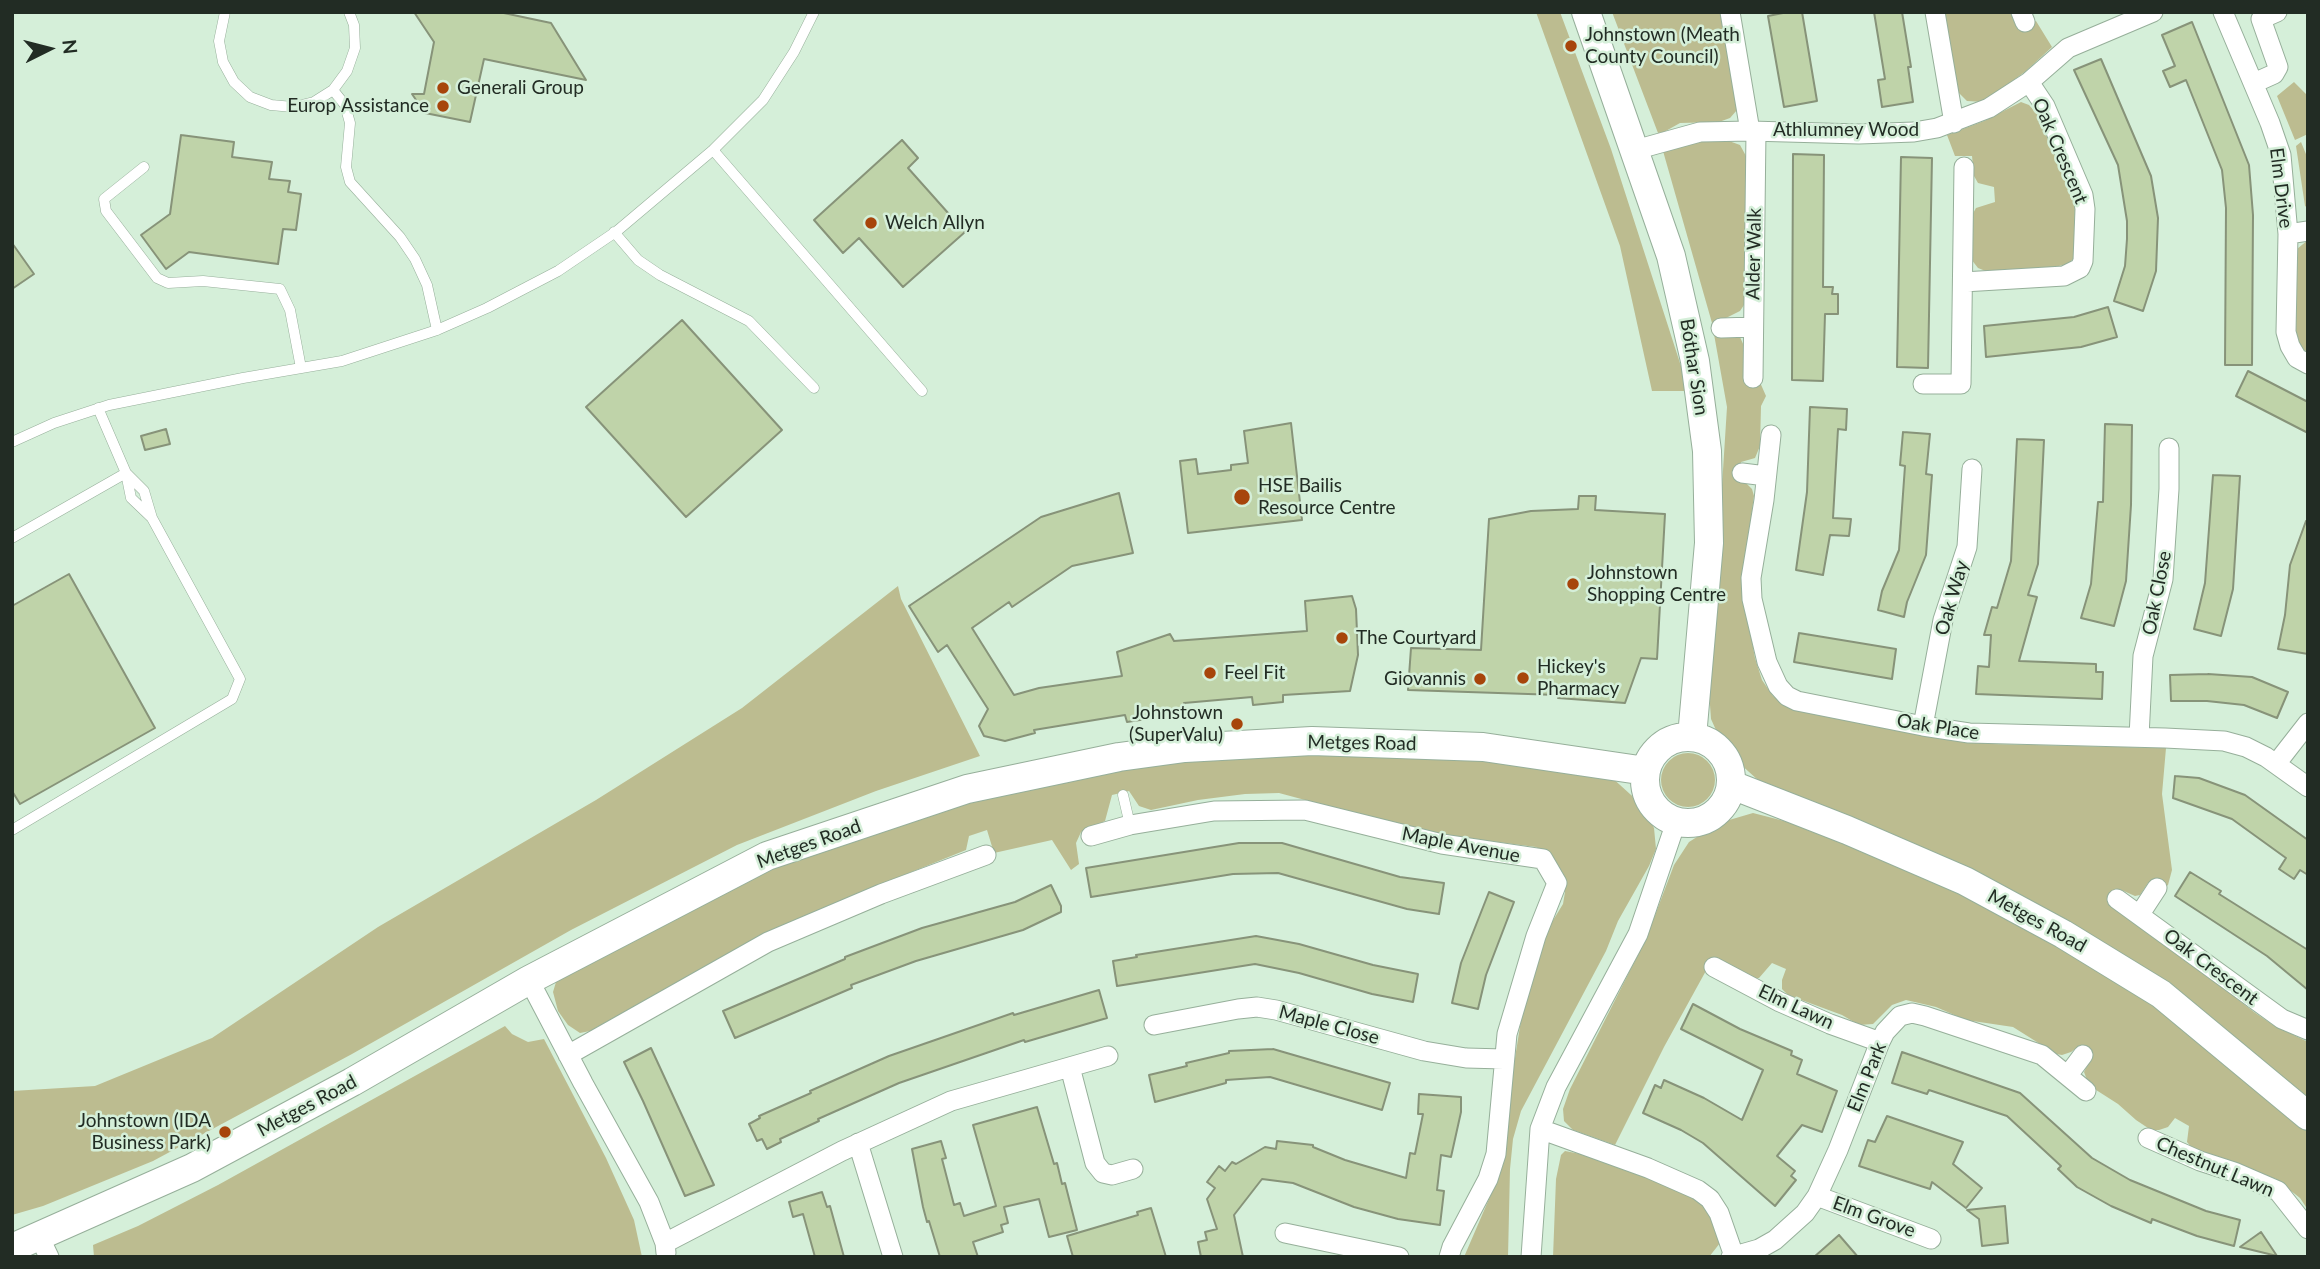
<!DOCTYPE html>
<html>
<head>
<meta charset="utf-8">
<style>
	body { margin:0 }
	#map { position:relative; width:2320px; height:1269px; overflow:hidden; background:#d5efd9; font-family:Lato,sans-serif }
	canvas { display:block }
	.frame { position:absolute; inset:0; border:14px solid #222c24; pointer-events:none }
	.north { position:absolute; left:14px; top:14px; width:70px; height:70px; -webkit-text-stroke:5px #d5efd9; paint-order:stroke; rotate:84deg; font-size:19px; font-weight:700; line-height:28px; text-align:center; color:#222c24 }
	.north::after { content:''; display:block; margin:auto; width:24px; height:32px; background:#222c24; clip-path:polygon(50% 0,100% 100%,50% 72%,0 100%) }
</style>
</head>
<body>
<div id="map">
<canvas width="2320" height="1269"></canvas>
<div class="frame"></div>
<div class="north">N</div>
</div>
<script>
const c = document.querySelector('canvas').getContext('2d');
c.lineJoin = 'round';
function paint(path, color) { c.fillStyle = color; c.fill(path, 'evenodd'); }
const poly = rows => new Path2D(rows.map(r => 'M' + r).join(''));
function trace(path, color, width, dash) { c.strokeStyle = color; c.lineWidth = width; c.lineCap = dash ? 'butt' : 'round'; c.setLineDash(dash || []); c.stroke(path); }
function drawText(font, color, halo, rows, align = 'center') {
  c.font = font + ' Lato,sans-serif'; c.lineWidth = 5; c.setLineDash([]); c.textBaseline = 'middle'; c.strokeStyle = halo; c.fillStyle = color; for (const [text, x, y, turn = 0] of rows) {
    c.save(); c.translate(x, y); c.rotate((+turn || 0) * Math.PI / 180); c.textAlign = isNaN(turn) ? turn : align; if (halo) c.strokeText(text, 0, 0); c.fillText(text, 0, 0); c.restore();
  }
}
paint(poly([
	[1536,12,1560,12,1611,149,1689,391,1652,391,1620,246],
	[1612,12,1721,12,1737,110,1730,118,1719,122,1680,123,1664,132,1658,133],
	[1943,12,2010,12,2017,28,2036,21,2052,47,2026,71,1984,102,1967,101,1956,90],
	[2294,82,2308,96,2308,134,2295,140,2277,96],
	[2021,102,2029,105,2038,115,2075,205,2074,258,2068,264,2050,268,1988,272,1978,268,1971,259,1971,217,1976,208,1995,202,1994,187,1978,183,1974,176,1972,156,1955,156,1947,135,1984,121],
	[1696,141,1729,141,1740,145,1746,156,1746,302,1740,311,1724,319,1731,334,1740,337,1766,396,1761,406,1760,446,1755,458,1741,462,1739,476,1752,489,1754,496,1742,586,1755,658,1762,680,1773,696,1787,706,1941,738,1992,744,2166,748,2162,794,2172,870,2168,885,2161,891,2148,883,2140,895,2135,896,2119,889,2112,900,2254,1012,2273,1025,2308,1042,2308,1097,2216,1023,1759,781,1738,762,1720,739,1711,719,1709,691,1727,407,1712,323,1663,151],
	[2301,142,2308,159,2308,208,2305,206,2296,146],
	[2308,240,2308,352,2302,349,2294,336,2297,249],
	[898,586,901,599,980,756,876,791,737,845,571,930,352,1054,153,1161,43,1206,12,1215,12,1091,95,1086,212,1038,378,927,596,800,742,708],
	[1400,750,1609,775,1641,804,1654,828,1656,849,1649,866,1618,921,1606,951,1521,1111,1513,1139,1510,1169,1508,1257,1464,1257,1495,1185,1521,1020,1549,927,1563,904,1565,892,1563,873,1551,857,1536,847,1428,833,1279,793,1245,794,1198,800,1151,810,1139,806,1129,791,1112,795,1105,821,1081,832,1076,843,1079,864,1071,870,1052,840,994,853,987,830,969,836,966,850,847,898,689,976,590,1031,580,1033,568,1025,558,1011,553,992,556,982,583,962,743,878,916,814,1164,757],
	'1661 780a27 27 0 1 1 54 0a27 27 0 1 1-54 0Z',
	[1753,813,1792,823,1917,870,2105,972,2162,1012,2308,1127,2308,1210,2300,1198,2276,1179,2192,1148,2187,1142,2189,1126,2175,1118,2168,1127,2159,1130,2151,1130,2136,1120,2118,1104,2093,1088,2087,1080,2084,1072,2092,1056,2080,1045,2071,1052,2062,1055,2056,1054,2013,1027,1966,1020,1936,1007,1906,1000,1892,1005,1873,1024,1859,1025,1842,1015,1788,995,1782,989,1782,980,1786,969,1772,963,1759,978,1753,978,1713,958,1664,1047,1615,1145,1573,1130,1564,1121,1563,1109,1570,1089,1646,939,1674,865,1689,842,1719,823],
	[505,1026,512,1034,528,1042,544,1039,606,1158,634,1220,642,1257,94,1257,93,1245,138,1226,218,1185],
	[1565,1151,1591,1156,1627,1168,1694,1197,1711,1214,1720,1243,1709,1257,1553,1257,1556,1179,1561,1155]
]), '#bcbc90');
const building = poly([
	[414,12,499,12,551,23,586,80,484,59,470,122,425,113,412,94,424,94,434,42,414,12],
	[1788,12,1802,12,1817,101,1784,107,1768,16,1788,12],
	[1874,12,1902,12,1911,67,1908,67,1913,102,1882,107,1878,80,1885,79,1874,12],
	[2192,22,2249,165,2253,215,2252,365,2225,365,2226,208,2222,170,2186,80,2170,87,2163,71,2175,66,2162,35,2192,22],
	[2101,59,2151,176,2158,218,2156,271,2143,311,2114,301,2125,266,2127,239,2127,221,2118,165,2074,70,2101,59],
	[181,135,234,142,232,157,272,162,269,179,290,181,288,192,301,194,296,230,283,229,278,264,189,252,166,269,141,235,170,214,181,135],
	[902,140,918,158,908,168,965,232,903,287,859,238,843,253,814,220,902,140],
	[1793,154,1824,155,1823,287,1833,287,1832,294,1838,294,1838,314,1825,314,1823,381,1792,380,1793,154],
	[1901,157,1932,158,1928,368,1897,367,1901,157],
	[12,243,34,274,12,289,12,243],
	[2108,307,2117,337,2081,347,1986,357,1984,326,2074,317,2108,307],
	[682,320,782,430,686,517,586,407,682,320],
	[2248,371,2308,402,2308,433,2236,396,2248,371],
	[1810,407,1847,409,1846,430,1838,429,1833,518,1851,519,1849,536,1830,535,1823,575,1796,570,1807,492,1810,407],
	[1291,423,1302,520,1188,533,1180,461,1196,459,1198,474,1231,470,1231,465,1248,463,1244,431,1291,423],
	[2105,424,2132,425,2131,505,2126,581,2114,626,2081,618,2091,584,2098,502,2103,502,2105,424],
	[166,429,170,444,145,450,141,436,166,429],
	[1903,432,1930,434,1926,474,1932,475,1926,555,1907,602,1904,617,1878,610,1882,591,1899,550,1905,466,1900,465,1903,432],
	[2017,439,2044,440,2038,564,2028,595,2037,597,2019,661,2096,664,2096,672,2103,672,2102,699,1976,694,1978,666,1989,667,1991,635,1984,635,1992,607,1997,608,2011,561,2017,439],
	[2213,475,2240,476,2233,589,2221,636,2194,629,2205,583,2213,475],
	[1119,493,1133,553,1072,566,1012,607,1009,602,972,628,1014,695,1039,688,1122,676,1117,652,1170,634,1174,641,1307,631,1305,601,1352,596,1356,609,1358,655,1350,691,1283,695,1283,702,1253,705,1252,697,1184,703,1185,713,1127,722,1125,715,1034,730,1035,733,1005,741,984,736,979,726,988,709,947,645,938,652,909,606,1041,517,1119,493],
	[1579,496,1596,496,1595,510,1665,514,1657,659,1641,658,1625,703,1558,698,1558,695,1408,690,1411,648,1481,650,1489,519,1531,511,1578,509,1579,496],
	[2306,521,2308,521,2308,654,2278,649,2285,615,2290,565,2306,521],
	[69,574,155,728,20,804,12,791,12,606,69,574],
	[1799,633,1896,649,1892,679,1794,662,1799,633],
	[2208,674,2252,677,2288,692,2277,718,2244,705,2207,701,2171,701,2170,675,2208,674],
	[2175,776,2199,778,2245,795,2308,840,2308,875,2300,870,2294,879,2279,869,2286,858,2232,819,2173,798,2175,776],
	[1239,843,1282,843,1400,877,1444,883,1439,914,1407,909,1278,873,1233,874,1091,897,1086,868,1239,843],
	[2190,872,2221,891,2219,894,2308,950,2308,990,2267,956,2175,896,2190,872],
	[1051,885,1061,906,1061,912,1023,930,916,961,851,985,852,988,735,1038,723,1011,845,959,845,957,922,928,1015,902,1051,885],
	[1489,892,1514,902,1486,975,1478,1009,1452,1003,1461,963,1489,892],
	[1256,936,1299,944,1373,965,1418,974,1413,1002,1372,994,1299,973,1255,964,1117,986,1113,961,1137,957,1136,955,1256,936],
	[1099,990,1107,1018,1025,1042,1024,1040,899,1083,818,1119,819,1121,780,1139,781,1142,767,1149,762,1139,757,1141,749,1124,760,1118,759,1116,811,1093,810,1091,889,1056,1013,1013,1014,1015,1099,990],
	[1693,1004,1740,1029,1792,1051,1791,1055,1802,1060,1797,1074,1837,1091,1822,1132,1802,1125,1777,1156,1795,1171,1791,1176,1796,1180,1775,1206,1703,1143,1681,1130,1643,1113,1655,1085,1661,1088,1664,1080,1704,1098,1742,1120,1763,1070,1681,1029,1693,1004],
	[651,1048,714,1185,685,1196,643,1101,624,1062,651,1048],
	[1273,1049,1390,1083,1382,1110,1270,1077,1226,1080,1226,1083,1155,1102,1149,1075,1187,1066,1186,1063,1229,1053,1229,1051,1273,1049],
	[1902,1052,2020,1093,2092,1158,2130,1180,2206,1211,2240,1220,2234,1246,2197,1236,2152,1219,2151,1223,2111,1206,2077,1187,2058,1169,2061,1166,2007,1116,1929,1090,1927,1094,1892,1083,1902,1052],
	[1419,1094,1461,1097,1461,1112,1451,1157,1441,1155,1437,1190,1444,1191,1440,1225,1398,1219,1354,1207,1293,1183,1262,1179,1234,1215,1243,1257,1201,1257,1198,1242,1207,1240,1205,1232,1217,1229,1207,1199,1215,1188,1207,1182,1219,1166,1225,1171,1232,1162,1236,1164,1265,1147,1276,1149,1277,1141,1313,1145,1313,1147,1345,1160,1406,1178,1410,1153,1415,1154,1423,1114,1418,1114,1419,1094],
	[1037,1107,1054,1164,1057,1163,1062,1184,1065,1183,1077,1230,1049,1237,1039,1199,1004,1207,1008,1223,1001,1225,1003,1232,973,1242,978,1257,940,1257,929,1221,927,1222,923,1207,912,1149,941,1141,946,1158,942,1159,954,1205,960,1203,964,1216,996,1206,973,1125,1037,1107],
	[1887,1116,1963,1142,1953,1164,1982,1188,1966,1208,1932,1182,1930,1189,1859,1166,1868,1140,1875,1142,1887,1116],
	[822,1192,827,1207,830,1206,844,1257,815,1257,803,1214,793,1217,789,1202,822,1192],
	[2005,1206,2008,1243,1982,1246,1979,1219,1967,1210,2005,1206],
	[1151,1208,1166,1257,1073,1257,1067,1236,1138,1215,1137,1212,1151,1208],
	[2261,1232,2277,1256,2240,1247,2261,1232],
	[1839,1235,1858,1257,1814,1257,1839,1235]
]);
paint(building, '#bfd3a9');
trace(building, '#879379', 2);
const lane = poly([
	[225,12,219,41,223,62,234,82,250,97,271,105,293,107,314,102,333,90,347,71,355,48,354,25,349,12],
	[333,90,345,105,350,123,346,167,350,182,400,237,415,259,427,285,437,330],
	[713,150,922,391],
	[144,167,104,199,106,211,157,278,168,283,203,281,280,289,290,310,301,368],
	[614,232,638,260,660,275,749,321,814,388],
	[12,442,54,423,109,405,243,378,342,361,437,330,487,308,558,271,617,231,713,150,763,100,794,52,814,12],
	[12,538,126,473,98,408],
	[1123,795,1130,825],
	[12,830,232,699,240,679,152,518,144,491,126,473,131,498,152,518]
]);
const street = poly([
	[1730,12,1750,131],
	[1935,12,1954,123],
	[2021,12,2025,22],
	[2223,12,2270,123,2281,155,2288,234,2286,332,2290,346,2297,358,2308,364],
	[2254,83,2274,74,2278,67,2261,19,2277,12],
	[1635,150,1700,132,1750,131,1859,134,1914,132,1937,128,1989,108,2029,82,2068,48,2153,12],
	[2288,234,2308,231],
	[1963,282,2064,276,2080,268,2083,261,2085,209,2083,195,2045,106,2029,82],
	[1721,328,1753,327],
	[1753,378,1756,131],
	[1923,384,1961,384,1964,167],
	[1771,435,1764,500,1751,578,1752,599,1767,662,1778,686,1787,696,1797,701,1923,726,1969,733,2165,738,2224,741,2246,747,2266,757,2308,787],
	[1742,473,1766,476],
	[1923,726,1943,620,1967,547,1972,469],
	[2139,737,2143,656,2163,579,2169,489,2169,448],
	[2276,764,2308,723],
	[1091,836,1130,825,1214,811,1305,810,1442,844,1543,859,1557,883,1536,936,1507,1034,1496,1154,1488,1179,1452,1247,1449,1257],
	[2117,899,2282,1019,2308,1030],
	[2140,914,2157,888],
	[1714,967,1780,1002,1830,1024,1880,1042],
	[529,980,583,1083,649,1202,665,1243,666,1253],
	[1154,1025,1238,1009,1257,1007,1276,1010,1424,1051,1466,1058,1504,1059],
	[568,1055,768,942,881,894,986,855],
	[1070,1067,1095,1163,1103,1173,1112,1175,1133,1169],
	[2068,1075,2083,1055],
	[1540,1129,1648,1168,1698,1190,1710,1199,1719,1213,1734,1256],
	[2148,1138,2200,1161,2234,1172,2278,1191,2308,1229],
	[858,1143,893,1257],
	[1817,1196,1931,1239],
	[1285,1233,1399,1257],
	[39,1236,49,1257],
	[665,1243,842,1151,951,1101,1108,1056],
	[1531,1257,1540,1129,1556,1087,1638,934,1676,822],
	[1731,1257,1759,1249,1775,1240,1805,1213,1817,1196,1838,1150,1880,1042,1885,1032,1900,1016,1912,1013,1925,1016,2042,1055,2086,1091]
]);
const secondary = poly([
	[1586,12,1671,256,1695,361,1707,451,1709,543,1692,737],
	'1645 780a43 43 0 1 1 86 0a43 43 0 1 1-86 0Z',
	[1732,785,1847,830,1965,881,2063,934,2161,994,2308,1116],
	[12,1248,192,1168,352,1082,529,980,767,856,967,789,1119,757,1185,748,1312,741,1483,747,1646,771]
]);
trace(lane, '#96af9a', 11);
trace(street, '#96af9a', 21);
trace(secondary, '#96af9a', 30);
trace(lane, '#fff', 10);
trace(street, '#fff', 19);
trace(secondary, '#fff', 28);
for (const [x, y, r, color] of [
	[1571,46,7,"#a7450b"],
	[443,88,7,"#a7450b"],
	[443,106,7,"#a7450b"],
	[871,223,7,"#a7450b"],
	[1242,497,9,"#a7450b"],
	[1573,584,7,"#a7450b"],
	[1342,638,7,"#a7450b"],
	[1210,673,7,"#a7450b"],
	[1523,678,7,"#a7450b"],
	[1480,679,7,"#a7450b"],
	[1237,724,7,"#a7450b"],
	[225,1132,7,"#a7450b"]
]) { const dot = new Path2D(); dot.arc(x, y, r, 0, 2 * Math.PI); c.fillStyle = color; c.fill(dot); trace(dot, '#d5efd9', 2.5); }
drawText('19px', '#222c24', '#d5efd9', [
	["Johnstown (Meath",1585,35],
	["County Council)",1585,57],
	["Generali Group",457,88],
	["Europ Assistance",429,106,"right"],
	["Welch Allyn",885,223],
	["HSE Bailis",1258,486],
	["Resource Centre",1258,508],
	["Johnstown",1587,573],
	["Shopping Centre",1587,595],
	["The Courtyard",1356,638],
	["Hickey's",1537,667],
	["Pharmacy",1537,689],
	["Feel Fit",1224,673],
	["Giovannis",1466,679,"right"],
	["Johnstown",1223,713,"right"],
	["(SuperValu)",1223,735,"right"],
	["Johnstown (IDA",211,1121,"right"],
	["Business Park)",211,1143,"right"]
], 'left');
drawText('19px', '#222c24', '#d5efd9', [
	["Athlumney Wood",1846,130],
	["Oak Crescent",2060,151,67],
	["Elm Drive",2281,188,83],
	["Alder Walk",1754,254,-89],
	["Bóthar Sion",1694,367,81],
	["Oak Close",2157,593,-79],
	["Oak Way",1952,598,-74],
	["Oak Place",1938,727,9],
	["Metges Road",1362,743,1],
	["Metges Road",809,844,-20],
	["Maple Avenue",1461,845,11],
	["Metges Road",2037,921,29],
	["Oak Crescent",2211,967,37],
	["Elm Lawn",1796,1007,25],
	["Maple Close",1329,1025,15],
	["Elm Park",1867,1077,-68],
	["Metges Road",307,1106,-28],
	["Chestnut Lawn",2215,1167,23],
	["Elm Grove",1874,1217,20]
]);
</script>
</body>
</html>
